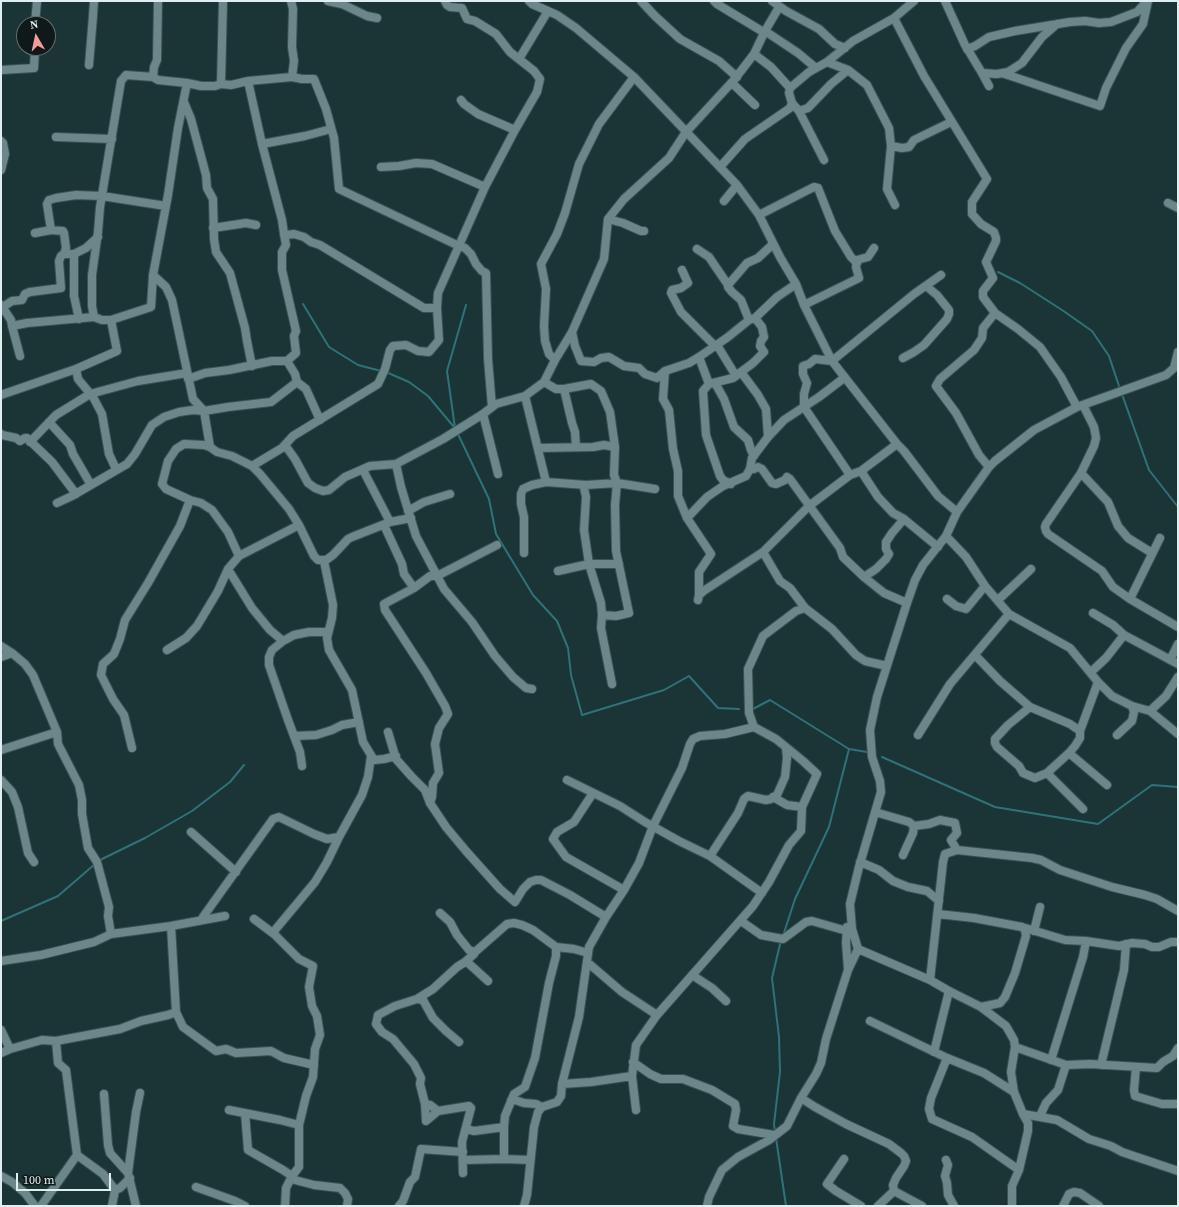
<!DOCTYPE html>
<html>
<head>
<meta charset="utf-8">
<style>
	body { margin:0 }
	#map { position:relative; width:1179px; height:1207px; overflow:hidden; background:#1b3436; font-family:"Source Serif 4",serif }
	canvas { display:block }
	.frame { position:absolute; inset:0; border:2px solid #dfeeef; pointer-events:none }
	.north { position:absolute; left:16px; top:16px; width:40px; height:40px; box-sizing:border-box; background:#0f191a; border:1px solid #626e6f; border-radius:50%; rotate:351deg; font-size:11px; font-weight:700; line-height:16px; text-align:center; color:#dfeeef }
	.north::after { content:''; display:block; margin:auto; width:14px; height:18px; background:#f59c94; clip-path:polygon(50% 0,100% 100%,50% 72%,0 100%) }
	.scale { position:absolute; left:16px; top:1173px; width:95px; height:18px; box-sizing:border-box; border:2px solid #dfeeef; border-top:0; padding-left:5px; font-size:12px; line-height:14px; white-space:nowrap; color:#dfeeef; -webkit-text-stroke:3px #0f191a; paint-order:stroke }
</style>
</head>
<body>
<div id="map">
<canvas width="1179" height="1207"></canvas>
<div class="frame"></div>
<div class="north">N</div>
<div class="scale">100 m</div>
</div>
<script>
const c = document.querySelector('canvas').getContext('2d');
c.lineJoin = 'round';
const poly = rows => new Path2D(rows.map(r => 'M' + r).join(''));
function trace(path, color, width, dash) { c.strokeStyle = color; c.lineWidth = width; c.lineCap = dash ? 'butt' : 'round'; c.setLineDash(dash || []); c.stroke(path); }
trace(poly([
	[998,272,1020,283,1062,310,1092,331,1109,356,1119,386],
	[303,304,329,347,358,365,381,371],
	[386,372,409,382,428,396,454,427],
	[1123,397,1149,470,1178,507],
	[455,428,447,371,466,305],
	[457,432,489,499,496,534,533,595,557,621,568,648,571,675,582,715,664,690,689,676,718,708,739,709],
	[751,710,770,700,849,749,867,752],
	[882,757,995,807,1098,824,1152,785,1178,787],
	[98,861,145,838,192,811,230,782,244,765],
	[1,921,58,896,95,864],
	[783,936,795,899,829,827,849,749],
	[775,1132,774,1124,780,1072,779,1037,772,978,781,940],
	[776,1138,786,1206]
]), '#30727a', 2);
const minor = poly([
	[291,1,293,9,292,47,294,61,292,77],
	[328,1,342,4,367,16,377,18],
	[529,1,532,4,557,15,576,28,634,77,737,185,759,215,780,257,796,284,804,305,832,361,897,444,904,451,938,496,957,512],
	[641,1,655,16,680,39,719,61,737,77],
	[714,1,717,4,765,33],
	[772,1,786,11,819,29,835,44,845,48],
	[945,1,965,45,982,73,989,86],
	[894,18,924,76,987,179,972,202,972,214,981,224,994,232,996,238,996,241,986,262,993,278,983,291,983,297,995,313,1018,329,1040,347,1061,377,1077,407],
	[35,24,37,1],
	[765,31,798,53,816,68],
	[967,49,975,46,989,37,1015,31,1070,22,1085,21,1099,23,1111,22,1137,12,1147,1],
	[754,54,771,67,790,88],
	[519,59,548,11],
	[827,62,848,70,867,85,889,128,891,146,887,189,895,205],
	[89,65,93,16,94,1],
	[1,70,34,68,35,48],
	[982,73,997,74,1008,72,1022,63,1042,37,1057,24],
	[1002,73,1100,106,1106,88,1126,48,1143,24,1148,1],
	[248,81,292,77,302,79,314,79,326,109,334,138,339,189,459,246,465,248,471,254,476,264,482,271,486,273,488,359,492,407],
	[187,83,201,86,215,86,221,84,223,1],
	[732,83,755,105],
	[221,84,231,85,248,81,262,144,282,220,284,234,286,245,282,252,282,270,296,331,294,336,296,353,287,361,295,374,297,382,306,389,320,420],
	[461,100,464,104,478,114,515,130],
	[184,102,191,119,202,160,206,175,207,188,213,199,214,239,216,252,230,273,245,328,247,341,252,366],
	[792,103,799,111,808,108,831,84,848,70],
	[799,111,824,160],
	[56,137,112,139],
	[1,141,3,143,5,154,1,170],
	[262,144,305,136,331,129],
	[891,146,902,148,909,147,914,140,951,122],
	[381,167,399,166,416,163,432,164,485,187],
	[720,167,745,139,790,108,792,103,789,93,790,88,809,72,827,62,853,41,894,18,914,1],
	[724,201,737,185],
	[1168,203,1178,208],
	[759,215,808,190,814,187,818,188,835,231,851,257,857,263],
	[608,219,623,223,641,231,644,231],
	[213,228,246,223,256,225],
	[51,230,47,204,49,200,56,198,76,195,102,196,166,206],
	[35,233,51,230,63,231,64,233,66,248,64,254],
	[284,234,287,235,294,234,304,237,311,242,320,245,424,308,437,308],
	[697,249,709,257,728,285,728,287,732,292,741,300,749,320],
	[74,254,74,296,79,319],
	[682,270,688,283,681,288,672,290,671,293,681,312,715,346],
	[153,275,166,287,172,300,193,399,204,411,210,447],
	[728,285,747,263,758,258,773,244],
	[1,305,11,320,12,326],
	[804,305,859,278,856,267,857,260,868,257,874,248],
	[3,307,12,301,22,300,25,294,30,292,61,288,59,261,61,256,64,254,74,254,86,248,98,237],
	[94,317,92,306,92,275,98,232,100,207,121,81,126,75,153,77,154,67,157,60,158,1],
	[572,332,575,346,581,361,594,362,601,358,609,357,624,366,639,368,645,374,657,378,665,371,689,363,699,357,728,337,749,320,755,318,777,297,796,284],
	[717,345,736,376],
	[20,356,12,326,27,323,94,317,102,320,111,320,151,307,153,275,168,195,178,128,187,83,158,80,153,77],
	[699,357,709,384,703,391,706,435,720,476,723,480,731,484],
	[903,358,914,352,924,345,947,319,949,314,949,310,937,295,926,286],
	[555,360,549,354,545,341,544,326,546,289,541,264,557,234,565,213,579,164,599,124,634,77],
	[76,369,78,379,93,397,102,414,109,454,116,469],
	[665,371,663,399,669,410,673,449,678,471,678,496,687,518,711,554,699,572,699,595],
	[741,372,758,395,766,409,768,437],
	[188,379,205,373,229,370,272,361,287,361],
	[544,382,556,389,564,389,591,384,601,391,610,412,615,447,614,475,617,483,615,505,616,551,629,613,616,616,602,615],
	[715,383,724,399,734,427,748,440,751,450,754,456],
	[709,384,733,378,753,363,764,352,760,346,761,341,764,337,762,327,755,318],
	[564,389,572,423,575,432,576,447],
	[1,395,76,369,117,351,111,320],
	[525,396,546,482],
	[1083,405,1094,427,1096,438,1094,446,1081,473,1046,524,1045,527,1046,531,1048,534,1102,571,1113,587,1130,599,1178,627],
	[483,414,498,474],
	[49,422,70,445,73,454,91,485],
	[1,434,2,435,16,438,20,441,25,438,27,438,52,462,76,494],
	[30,442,56,415,90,394,138,381,187,373],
	[285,445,295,459,308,483,315,488,323,491,329,490,345,477,370,466,396,464,443,439,483,414,496,404,525,396,544,382,555,360,572,332,604,259,608,219,624,199,669,158,686,132,734,80,754,54,765,31,778,9,780,8],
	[538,448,593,447,604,445,615,447],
	[396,464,401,487,416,536,444,589,472,622,495,656,513,677,526,688,532,689],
	[252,466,282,448,293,436,378,384,385,369,390,350,393,346,406,345,418,351,429,352,439,340,437,308,438,293,485,187,515,130,537,92,540,79,534,71,510,52,496,34,475,21,467,19,462,8,450,7,447,5,445,1],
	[989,467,979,455,956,413,936,386,940,379,974,350,982,338,983,328,995,313],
	[750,469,754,469,758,467,762,469,772,483,776,484,785,480,787,477,790,479,840,548,843,557,864,577,884,593,907,603],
	[363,470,390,522],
	[861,471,878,497,893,513,904,519,938,547],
	[1081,473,1108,502,1118,526,1128,538,1152,553],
	[850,475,804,407,804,394,807,383,803,374,803,366,809,364,815,359,832,361,914,294,941,275],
	[586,485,584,488,586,497,584,530,589,564,601,603,602,615,601,628,612,684],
	[57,503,72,496,127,464,135,454,152,425,164,417,179,412,193,410,204,411,228,407,271,402,297,382],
	[408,511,424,502,450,494],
	[687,518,707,497,723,486,746,476,750,469,752,458,768,437,784,420,819,397,844,378],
	[384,525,402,564,404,574,414,588],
	[946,536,966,557,985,586,1009,614,1070,648,1098,682,1112,696,1132,706,1150,711,1178,734],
	[763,552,780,581,790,588,805,608,832,629,856,655,865,661,887,666],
	[524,553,524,517,521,504,521,494,523,489,532,485,546,482,586,485,617,483,655,489],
	[239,556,228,532,212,510,201,503,190,500,166,489,162,484,168,461,176,449,184,444,204,445,210,447,217,452,232,456,252,466,260,474,289,509,299,525,314,556,318,560,326,560,333,555,348,539,352,537,390,522,411,518],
	[324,561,333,605,332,618,327,638,329,650,352,690,363,742,374,760,384,759,396,756],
	[228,569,252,608,270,630,283,641],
	[558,571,589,564,619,564],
	[864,577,876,569,886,559,889,554,886,549,886,542,892,533,904,519],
	[947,599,956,606,966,609,985,586],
	[1130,599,1160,538],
	[698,600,699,595,705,590,763,552,809,506,850,475,861,471,897,444],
	[998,600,1031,569],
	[1093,613,1113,625,1124,635],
	[1,646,12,653,25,664,33,675,57,732,58,744,79,785,82,800,82,814,88,848,97,862,109,907,108,916,111,934],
	[167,650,186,638,197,626,218,591,228,569,239,556,299,525],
	[975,655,1000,681,1030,707,1070,724,1080,731,1080,738,1075,746,1069,753,1047,773,1035,778,1023,773,1019,766,997,747,995,743,995,739,1008,725,1030,707],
	[1,657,12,653],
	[1170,660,1178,644],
	[1091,672,1106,658,1124,635,1178,664],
	[1150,711,1166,696,1178,677],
	[1080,731,1098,682],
	[388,732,396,759,412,777,425,790,430,803,446,827,466,851,500,889,515,902,523,889,530,882,536,880,541,880,570,895,606,917],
	[918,735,950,684,1009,614],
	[1117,735,1132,721,1134,712,1132,706],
	[294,736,316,735,332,730,342,725,359,722],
	[132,748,124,715,113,699,101,675,103,664,114,654,120,639,125,620,148,583,180,526,190,500],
	[1,750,57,732],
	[1069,753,1107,785],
	[302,766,300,752,288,720,269,665,269,657,272,650,283,641,294,635,309,632,328,632],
	[1047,773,1083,809],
	[1,780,12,792,18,807,28,853,34,862],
	[567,780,620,806,645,822,679,841,710,856,762,893],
	[593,793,574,822,557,832,553,839,566,857,624,890],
	[773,797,787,805,802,807],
	[430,803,432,797,433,783,439,773,435,744,439,728,448,714,445,706,426,673,385,610,384,604,414,588,430,576,437,576,497,545],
	[875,812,909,822,914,826,913,833,903,855],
	[914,826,929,824,940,820,955,823,957,833,951,840,957,850],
	[191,832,236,872],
	[339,837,362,795,368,777,371,756],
	[710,856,738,813,744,799,748,796,766,800,771,799,777,795,785,777,787,758,786,748],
	[860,862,879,870,893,881,908,887,927,891,939,901],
	[938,914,974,918,1022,927,1065,940,1086,941,1119,946,1132,943,1145,944,1152,947,1159,947,1171,942,1178,942],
	[203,917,273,819,279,817,314,834,327,839,339,837,327,862,315,882,275,930,274,934,299,959,313,966,309,987,312,1006,317,1016,320,1035,315,1049,313,1077,306,1096,299,1125,299,1167,292,1176,283,1170,248,1150,245,1113],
	[254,919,274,934],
	[741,921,761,935,783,939,806,922,812,921,847,931],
	[171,926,176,1012,183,1027,216,1051,226,1049,236,1053,271,1051,284,1058,314,1065],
	[847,927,846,943,848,969],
	[1034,931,1040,907],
	[858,949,930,980,949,991,981,1007,1006,1026,1014,1040,1015,1047,1011,1072,1014,1092,1023,1114,1028,1123,1028,1131,1019,1170,1012,1186,1012,1206],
	[475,952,507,924,514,923,522,925,533,930,556,947,574,949,588,953],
	[1,961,41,955,94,942,111,934,171,926,225,916],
	[466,961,488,981],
	[587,962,622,992,657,1015],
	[692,975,712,988,726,1001],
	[930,980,943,862,945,854,957,850,1032,858,1041,860,1060,870,1112,887,1145,895,1157,899,1178,911],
	[417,999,433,989,457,967,465,962,474,954,475,952,469,950,457,935,450,922,440,913],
	[981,1007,1000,1003,1005,997,1015,973,1026,936,1025,930,1022,927],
	[870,1021,947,1058,984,1073,1014,1092],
	[1,1030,10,1049],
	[56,1041,58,1063,66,1070,77,1155,103,1174,115,1190,120,1188,130,1178],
	[459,1042,446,1031,433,1018,423,1000,417,999,395,1006,378,1015,376,1024,382,1032,393,1039,414,1064,421,1078,420,1084,425,1104,426,1121,438,1111,469,1106,471,1108,462,1142,463,1173],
	[1015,1047,1066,1065,1090,1064,1157,1068,1163,1062,1173,1056,1178,1048],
	[934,1052,949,991],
	[1,1053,10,1049,42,1040,56,1041,120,1029,141,1021,168,1015,176,1012],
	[947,1058,931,1098,929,1109,932,1119,972,1137,1019,1170],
	[1051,1060,1083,957,1086,941],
	[633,1062,650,1074,661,1079,683,1079,712,1090,735,1104,736,1110,733,1126,738,1129,774,1135],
	[1101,1065,1124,970,1126,944],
	[1136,1067,1134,1090,1135,1096,1162,1104,1178,1104],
	[562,1084,591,1082,632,1076],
	[104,1094,108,1145,110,1153,128,1173],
	[801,1098,815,1107,846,1124,889,1144,901,1153,904,1156,906,1161,904,1166,896,1178,893,1185,894,1191,922,1206],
	[511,1101,515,1100,524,1103,536,1104,542,1107],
	[425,1104,430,1105,438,1111],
	[229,1110,280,1120,299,1125],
	[636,1110,632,1076,636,1045,657,1015,753,906,769,882,789,845,801,831,802,807,817,774,803,761,776,739,754,727,749,713,748,669,763,636,796,611,805,608],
	[1023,1114,1057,1120,1089,1139,1111,1146,1122,1152,1178,1171],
	[1040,1116,1046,1103,1058,1090,1066,1065],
	[466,1129,474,1131,504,1127,505,1116,514,1094,525,1087,535,1058,549,983,556,956,556,947],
	[504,1159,530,1160],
	[844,1159,827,1184,836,1191,861,1206],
	[463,1160,504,1159,504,1127],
	[946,1160,948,1165,945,1176,947,1183,948,1195,954,1206],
	[1,1176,12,1182,25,1193,35,1206],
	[196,1187,235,1201,245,1206],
	[41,1206,77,1155],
	[112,1206,115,1190],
	[136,1206,128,1173,136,1112,140,1093],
	[285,1206,286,1188,292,1176,295,1180,314,1185,340,1188,345,1193,348,1199,347,1206],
	[399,1206,403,1201,410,1182,415,1177,421,1149,463,1152],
	[524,1206,527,1195,534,1127,538,1112,542,1107,557,1102,561,1096,562,1084,579,1017,589,947,606,917,624,890,639,863,653,826,682,768,690,744,693,739,700,736,725,734,754,727],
	[707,1206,709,1197,722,1170,738,1157,769,1140,787,1126,801,1098,816,1074,821,1063,826,1039,848,970,858,949,852,929,850,904,859,867,881,792,880,781,872,757,870,730,877,697,907,603,915,580,923,565,946,536,957,512,989,467,995,461,1034,430,1077,407,1166,375,1174,368,1178,352],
	[878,1206,894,1191],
	[1063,1206,1069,1194,1074,1192,1080,1193,1099,1206]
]);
trace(minor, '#3c5254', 10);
trace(minor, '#6c878a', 8);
</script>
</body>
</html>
